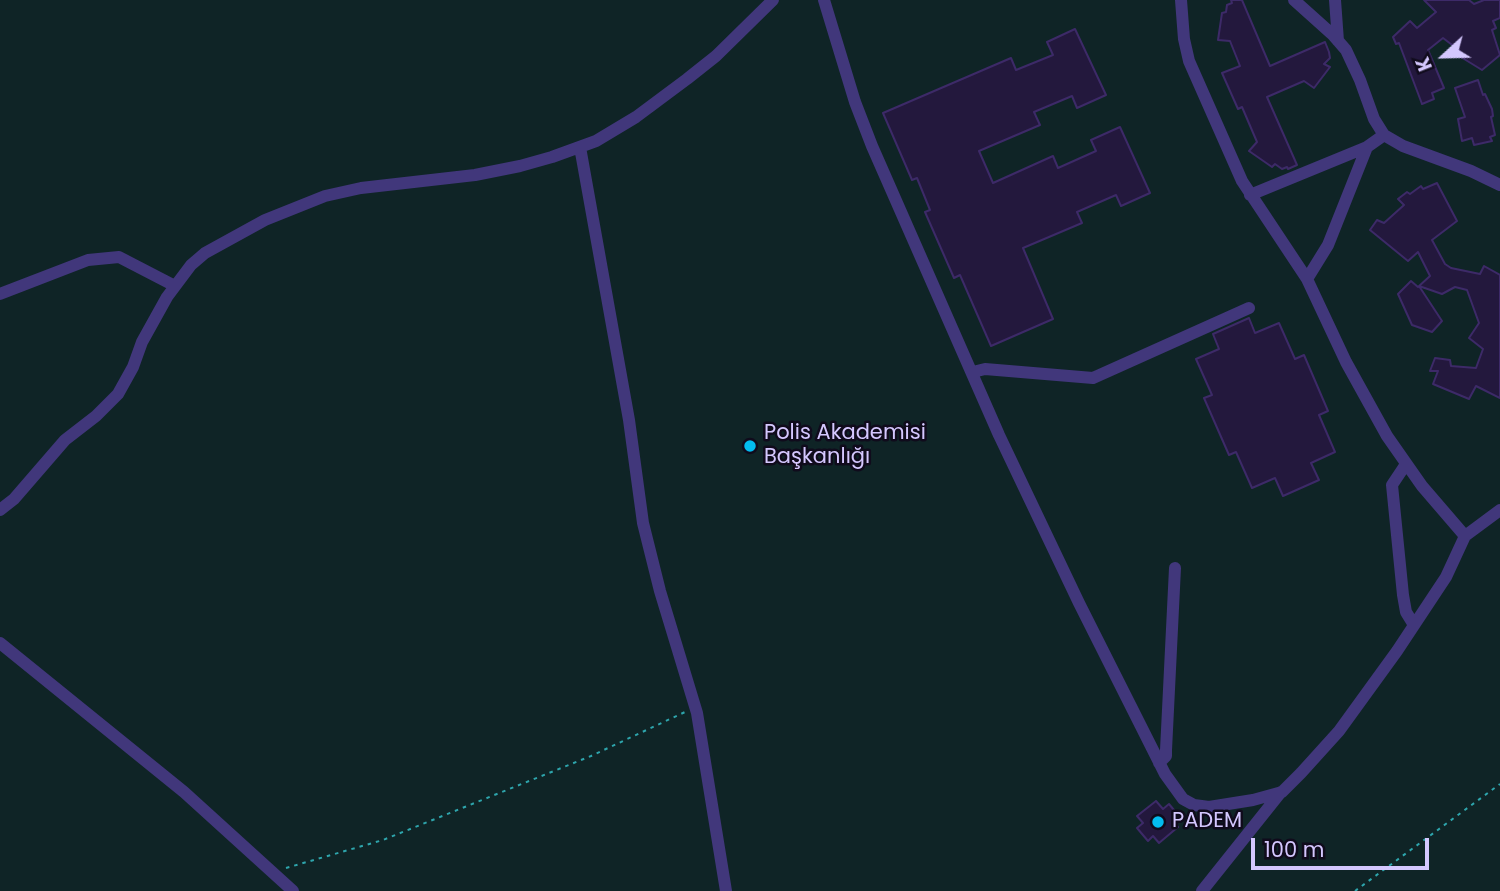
<!DOCTYPE html>
<html>
<head>
<meta charset="utf-8">
<style>
	body { margin:0 }
	#map { position:relative; width:1500px; height:891px; overflow:hidden; background:#100b1c; font-family:Poppins,sans-serif }
	canvas { display:block }
	.north { position:absolute; left:1409px; top:21px; width:70px; height:70px; -webkit-text-stroke:5px #100b1c; paint-order:stroke; rotate:248deg; font-size:19px; font-weight:700; line-height:28px; text-align:center; color:#d4c7fe }
	.north::after { content:''; display:block; margin:auto; width:24px; height:32px; background:#d4c7fe; clip-path:polygon(50% 0,100% 100%,50% 72%,0 100%) }
	.scale { position:absolute; left:1251px; top:838px; width:178px; height:32px; box-sizing:border-box; border:4px solid #d4c7fe; border-top:0; padding-left:9px; font-size:21px; line-height:24px; white-space:nowrap; color:#d4c7fe; -webkit-text-stroke:5px #100b1c; paint-order:stroke }
</style>
</head>
<body>
<div id="map">
<canvas width="1500" height="891"></canvas>
<div class="north">K</div>
<div class="scale">100 m</div>
</div>
<script>
const c = document.querySelector('canvas').getContext('2d');
c.lineJoin = 'round';
function paint(path, color) { c.fillStyle = color; c.fill(path, 'evenodd'); }
const poly = rows => new Path2D(rows.map(r => 'M' + r).join(''));
function trace(path, color, width, dash) { c.strokeStyle = color; c.lineWidth = width; c.lineCap = dash ? 'butt' : 'round'; c.setLineDash(dash || []); c.stroke(path); }
function drawText(font, color, halo, rows, align = 'center') {
  c.font = font + ' Poppins,sans-serif'; c.lineWidth = 5; c.setLineDash([]); c.textBaseline = 'middle'; c.strokeStyle = halo; c.fillStyle = color; for (const [text, x, y, turn = 0] of rows) {
    c.save(); c.translate(x, y); c.rotate((+turn || 0) * Math.PI / 180); c.textAlign = isNaN(turn) ? turn : align; if (halo) c.strokeText(text, 0, 0); c.fillText(text, 0, 0); c.restore();
  }
}
paint(poly([
	[0,0,1500,0,1500,891,0,891]
]), '#0f2426');
const building = poly([
	[1231,0,1242,0,1270,66,1325,42,1329,52,1330,58,1324,64,1330,67,1314,88,1304,81,1267,97,1297,165,1288,169,1287,167,1282,169,1275,164,1272,167,1249,151,1257,142,1242,107,1238,109,1222,73,1240,66,1230,41,1218,40,1222,13,1226,12,1227,5,1232,3,1231,0],
	[1424,0,1469,0,1474,4,1484,0,1500,0,1500,18,1493,21,1496,28,1492,30,1500,55,1482,70,1456,54,1460,51,1443,38,1428,50,1444,88,1432,93,1434,99,1422,104,1399,43,1396,44,1393,37,1410,21,1417,28,1436,12,1424,0],
	[1075,29,1106,95,1077,108,1072,96,1034,112,1040,125,979,151,993,183,1053,156,1058,168,1096,151,1091,140,1120,127,1150,193,1121,206,1116,195,1077,212,1082,223,1023,248,1053,319,991,346,960,275,954,278,925,212,930,210,917,178,912,180,883,113,1011,58,1016,70,1053,55,1047,42,1075,29],
	[1478,80,1483,95,1485,94,1492,109,1493,116,1491,117,1495,135,1490,137,1492,141,1474,145,1472,138,1462,141,1458,119,1465,117,1455,88,1478,80],
	[1437,183,1457,221,1432,240,1445,264,1451,268,1480,274,1484,266,1500,275,1500,398,1476,386,1469,399,1433,384,1438,371,1430,371,1435,358,1450,360,1451,366,1476,368,1483,349,1469,338,1479,323,1467,290,1455,287,1442,294,1419,286,1442,321,1432,332,1412,325,1398,294,1411,281,1418,287,1430,276,1418,252,1408,261,1370,230,1377,220,1384,223,1404,205,1398,199,1407,192,1410,194,1421,186,1423,189,1437,183],
	[1249,318,1255,333,1279,323,1295,359,1304,355,1328,411,1319,415,1335,452,1311,463,1319,480,1283,496,1275,478,1252,488,1236,452,1229,455,1204,398,1212,395,1196,359,1219,349,1213,334,1249,318],
	[1156,801,1163,809,1169,804,1178,815,1172,820,1178,827,1159,843,1153,836,1148,841,1137,828,1143,823,1137,816,1156,801]
]);
paint(building, '#23183d');
trace(building, '#3d2a68', 2);
trace(poly([
	[286,868,383,840,591,756,685,712],
	[1355,891,1500,784]
]), '#2ea5ac', 2, [3.5, 5]);
trace(poly([
	[824,0,855,102,872,146,999,435,1079,603,1165,774,1183,799,1194,805,1209,807,1253,800,1282,792,1301,773,1339,731,1397,651,1446,577,1465,536],
	[1181,0,1184,39,1189,61,1242,181,1307,279,1346,362,1387,436,1422,486,1465,536],
	[1294,0,1333,35,1346,50,1360,80,1374,119,1384,135,1403,146,1471,171,1500,185],
	[1335,0,1338,41],
	[580,147,629,420,643,523,660,591,697,713,726,891],
	[1250,195,1367,147,1384,135],
	[1307,279,1328,245,1367,147],
	[0,294,88,260,119,257,175,286],
	[973,372,985,369,1093,378,1249,308],
	[1406,464,1392,485,1403,595,1406,612,1414,625],
	[0,510,14,499,65,440,96,416,118,394,133,367,142,342,167,297,191,265,205,253,265,220,325,196,361,188,475,175,520,166,552,157,596,141,636,117,687,79,716,56,773,0],
	[1465,536,1500,510],
	[0,643,184,792,293,891],
	[1159,763,1166,756,1166,750,1175,568],
	[1202,891,1281,792]
]), '#41377b', 12);
for (const [x, y, r, color] of [
	[750,446,7,"#03bcef"],
	[1158,822,7,"#03bcef"]
]) { const dot = new Path2D(); dot.arc(x, y, r, 0, 2 * Math.PI); c.fillStyle = color; c.fill(dot); trace(dot, '#100b1c', 2.5); }
drawText('21px', '#d4c7fe', '#100b1c', [
	["Polis Akademisi",764,434],
	["Başkanlığı",764,458],
	["PADEM",1172,822]
], 'left');
</script>
</body>
</html>
